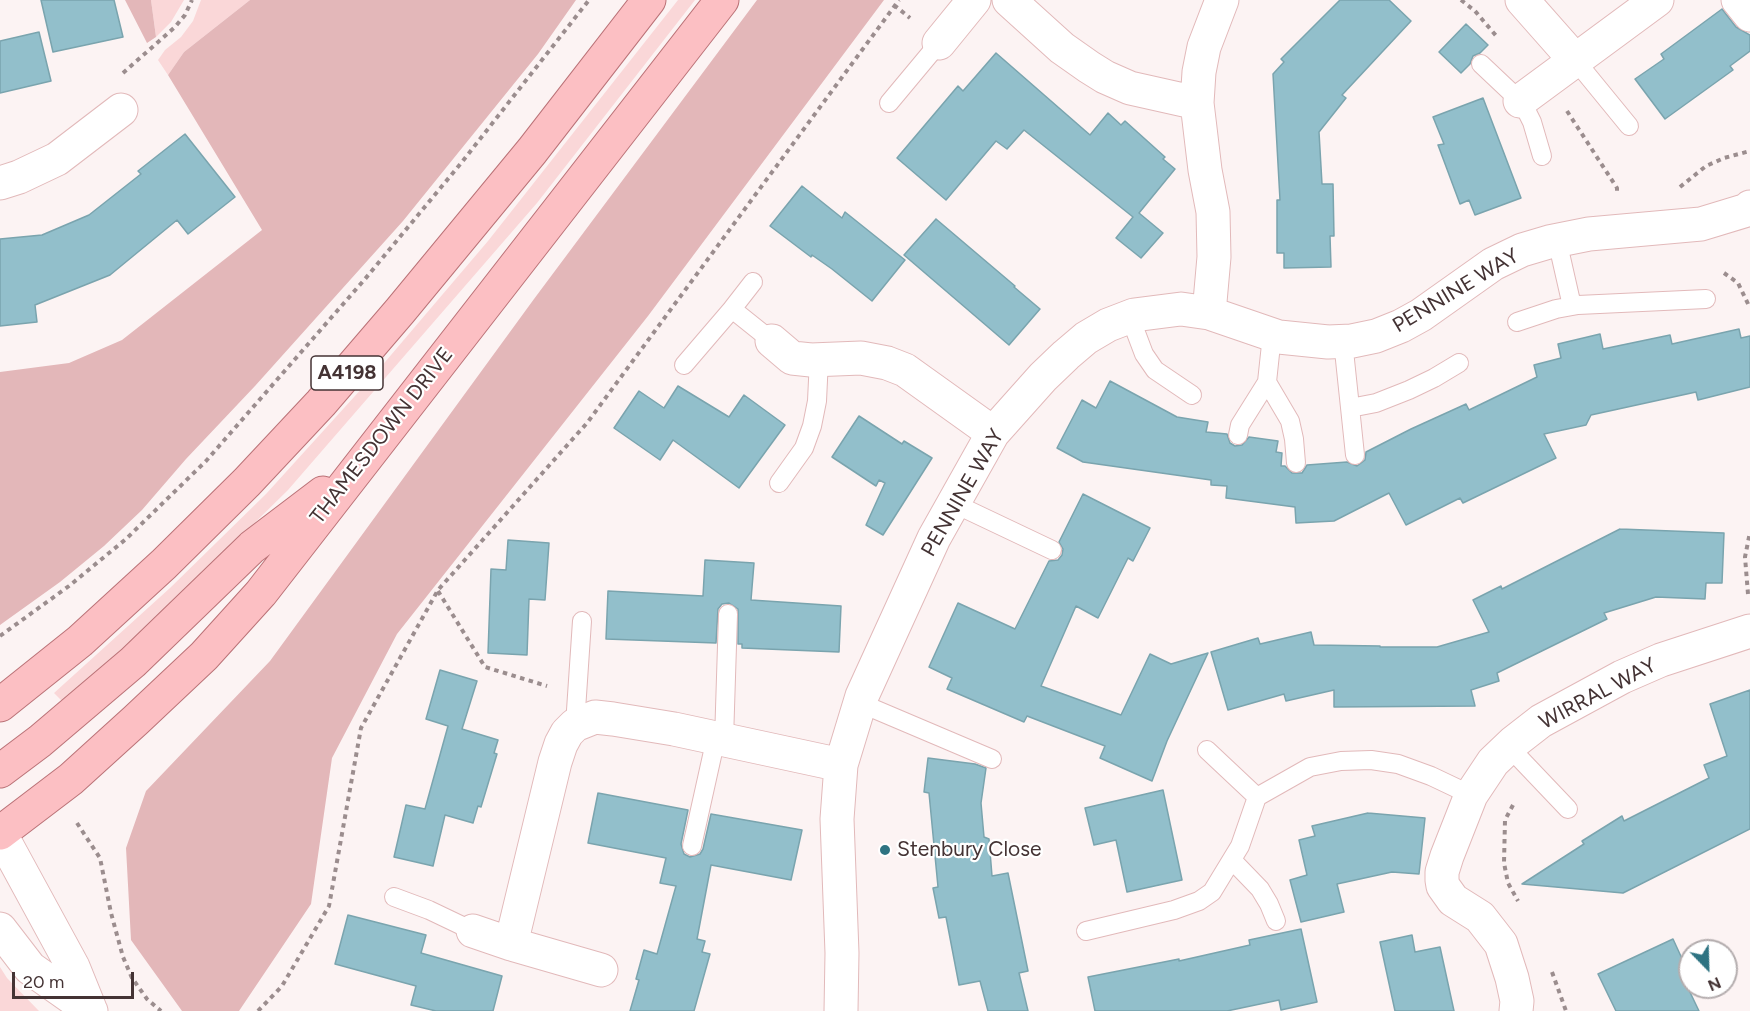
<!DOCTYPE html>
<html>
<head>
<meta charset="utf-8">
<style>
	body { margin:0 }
	#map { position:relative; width:1750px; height:1011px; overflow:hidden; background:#fcf3f3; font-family:Figtree,sans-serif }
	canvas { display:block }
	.north { position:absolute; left:1678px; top:939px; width:60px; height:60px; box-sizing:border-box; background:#fff; border:2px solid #b4adae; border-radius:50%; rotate:157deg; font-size:16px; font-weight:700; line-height:24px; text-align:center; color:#443334 }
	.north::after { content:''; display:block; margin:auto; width:21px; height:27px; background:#2e7382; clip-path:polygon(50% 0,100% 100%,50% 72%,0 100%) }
	.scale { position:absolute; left:12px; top:972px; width:122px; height:27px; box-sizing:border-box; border:3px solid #443334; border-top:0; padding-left:8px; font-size:18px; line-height:21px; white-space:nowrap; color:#443334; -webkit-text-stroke:4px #fff; paint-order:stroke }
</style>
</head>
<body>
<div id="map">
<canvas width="1750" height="1011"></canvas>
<div class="north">N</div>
<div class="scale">20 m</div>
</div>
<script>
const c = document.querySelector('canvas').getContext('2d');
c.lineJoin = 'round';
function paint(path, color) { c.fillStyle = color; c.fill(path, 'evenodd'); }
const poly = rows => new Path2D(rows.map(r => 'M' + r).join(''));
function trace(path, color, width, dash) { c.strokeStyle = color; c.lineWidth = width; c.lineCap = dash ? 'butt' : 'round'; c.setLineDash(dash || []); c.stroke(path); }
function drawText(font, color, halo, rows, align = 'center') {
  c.font = font + ' Figtree,sans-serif'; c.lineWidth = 4.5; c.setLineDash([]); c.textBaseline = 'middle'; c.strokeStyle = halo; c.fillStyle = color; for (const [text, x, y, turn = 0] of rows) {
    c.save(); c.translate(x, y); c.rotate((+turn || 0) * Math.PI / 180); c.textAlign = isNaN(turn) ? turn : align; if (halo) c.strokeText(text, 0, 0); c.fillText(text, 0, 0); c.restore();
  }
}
paint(poly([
	[151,0,184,0,171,22,156,37],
	[201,0,250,0,184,52,168,75,158,60,165,50,181,37,193,21],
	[678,0,695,0,537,203,288,490,155,621,64,703,54,693,170,588,266,494,374,375,488,241],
	[0,967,7,978,39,1011,0,1011]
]), '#fad7d8');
paint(poly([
	[125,0,151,0,156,37,147,43],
	[250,0,576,0,538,54,403,221,255,386,186,459,142,510,104,546,60,582,0,625,0,372,69,363,122,340,262,230,168,75,184,52],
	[757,0,884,0,648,316,397,634,332,758,311,904,239,1011,182,1011,131,940,126,848,146,791,270,661,534,299]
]), '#e3b7b9');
const building = poly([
	[41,0,114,0,123,37,53,52,41,0],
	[1340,0,1389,0,1411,21,1342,95,1346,98,1319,132,1322,184,1333,184,1334,236,1330,236,1331,267,1284,268,1284,253,1277,253,1277,200,1280,200,1273,74,1284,62,1281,59,1340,0],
	[1722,9,1736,27,1750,35,1750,51,1730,66,1733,70,1665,119,1635,79,1664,59,1661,54,1722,9],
	[1466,24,1488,45,1480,53,1473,56,1470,64,1461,73,1439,52,1466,24],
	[39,32,51,81,0,93,0,41,39,32],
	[996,53,1090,135,1108,113,1121,125,1125,121,1165,157,1163,159,1175,169,1139,213,1163,233,1141,258,1116,238,1133,217,1024,130,1007,149,996,141,946,200,897,158,958,86,963,91,996,53],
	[1483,98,1521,198,1475,215,1469,200,1460,204,1438,145,1444,144,1433,117,1483,98],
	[185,134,235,197,188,234,177,220,110,275,35,305,37,322,0,326,0,239,42,235,89,215,141,174,138,171,185,134],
	[802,186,842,218,845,212,905,260,872,301,832,269,812,255,811,257,770,226,802,186],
	[936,219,1015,286,1014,287,1040,309,1009,345,904,255,936,219],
	[1739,329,1741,338,1750,336,1750,387,1698,400,1696,392,1591,415,1586,425,1544,434,1556,458,1463,503,1460,498,1406,525,1389,493,1334,521,1296,523,1295,507,1226,498,1227,486,1211,485,1211,480,1083,462,1057,448,1082,400,1096,408,1110,381,1177,417,1208,422,1206,432,1227,434,1230,443,1235,446,1242,445,1249,437,1278,441,1276,452,1282,453,1281,466,1285,466,1292,473,1302,473,1307,465,1347,462,1357,466,1365,460,1366,452,1411,429,1466,404,1469,410,1537,377,1534,365,1561,358,1558,344,1600,334,1603,349,1670,335,1672,344,1739,329],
	[678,386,729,417,744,395,785,425,739,488,673,440,660,460,614,428,639,391,664,408,678,386],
	[859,416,902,444,904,441,932,458,883,535,866,525,885,483,879,480,876,486,832,457,859,416],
	[1083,494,1150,528,1133,561,1128,558,1098,618,1076,606,1041,686,1121,715,1150,654,1171,664,1208,653,1167,741,1152,781,1100,758,1105,746,1027,716,1024,722,947,689,952,678,929,667,958,603,1015,629,1049,561,1058,560,1062,555,1063,549,1059,542,1083,494],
	[1620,529,1724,533,1722,583,1706,583,1705,599,1656,597,1604,613,1607,619,1497,673,1499,681,1471,690,1475,706,1334,707,1334,690,1286,701,1284,694,1228,710,1211,652,1258,638,1260,644,1311,632,1314,645,1380,646,1380,647,1437,647,1489,632,1473,600,1501,586,1502,589,1620,529],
	[508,540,549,543,545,600,529,599,527,655,488,653,491,569,506,570,508,540],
	[705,560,754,563,751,600,841,606,839,652,742,648,742,644,738,644,738,609,729,603,722,604,718,609,716,643,606,639,608,591,703,596,705,560],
	[440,670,477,681,462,729,498,740,494,753,497,754,481,807,478,806,473,823,445,815,433,866,394,857,406,805,425,809,448,726,426,719,440,670],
	[1750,690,1750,829,1623,893,1522,884,1584,844,1582,841,1622,816,1624,821,1709,778,1704,765,1727,756,1710,704,1750,690],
	[928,758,975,764,986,768,981,803,984,837,989,839,992,876,1008,873,1028,971,1019,973,1028,1011,988,1011,980,981,959,985,946,917,939,918,933,888,938,887,929,793,924,792,928,758],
	[1163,790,1182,880,1127,892,1116,840,1094,845,1085,808,1163,790],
	[598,793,688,810,681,844,684,854,690,857,700,854,703,849,711,814,802,830,791,880,711,865,697,939,705,941,702,952,710,954,694,1011,630,1011,639,980,636,979,644,950,657,954,676,886,660,883,666,858,588,843,598,793],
	[1368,813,1425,818,1419,874,1392,872,1337,884,1344,912,1301,922,1290,880,1307,875,1299,840,1315,836,1312,826,1368,813],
	[348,915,426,935,421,953,502,976,493,1011,436,1011,411,1005,416,986,335,964,348,915],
	[1301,929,1317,1002,1281,1010,1279,1000,1227,1011,1095,1011,1088,977,1179,959,1179,961,1250,945,1249,940,1301,929],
	[1412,935,1415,952,1440,947,1454,1011,1395,1011,1380,942,1412,935],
	[1673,939,1690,976,1691,987,1688,988,1699,1011,1616,1011,1598,974,1673,939]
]);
paint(building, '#92bfcb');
trace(building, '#7aa4ae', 1.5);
const service = poly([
	[1575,60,1629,126],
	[1481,64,1517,98,1526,110,1532,122,1542,156],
	[889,103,939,43],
	[1557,240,1572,306],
	[732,309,772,341],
	[1130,317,1144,354,1155,370,1192,395],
	[1517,322,1556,309,1578,305,1706,299],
	[1343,341,1355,455],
	[684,365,732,309,753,282],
	[1267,382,1272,335],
	[1350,408,1376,403,1409,390,1434,378,1459,363],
	[1238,435,1240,425,1267,382,1290,421,1294,439,1296,463],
	[779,483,804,448,812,426,817,401,819,359],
	[953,503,1052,550],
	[860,703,992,759],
	[575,725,582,621],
	[724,740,728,614],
	[1509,747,1568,809],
	[1207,750,1257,797],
	[692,846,716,738],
	[1232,860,1260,889,1269,904,1276,921],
	[394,897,429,910,473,931],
	[1086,931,1174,910,1199,901,1212,892,1240,846,1257,797,1310,767,1341,761,1371,760,1398,764,1431,776,1471,795]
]);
const minor = poly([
	[1009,0,1062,48,1089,67,1105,77,1130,88,1197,103],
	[1522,0,1575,60],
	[1738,0,1750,15],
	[939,43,974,0],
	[1520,101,1657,0],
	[0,183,19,177,57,159,121,110],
	[1209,313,1214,257,1213,212,1205,170,1197,103,1199,72,1204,47,1222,0],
	[772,341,792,358,811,360,861,358,887,363,905,370,993,433],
	[0,833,73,967,90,1009],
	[0,929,30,968,91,1011],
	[473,931,511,944,601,970],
	[511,944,555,762,561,744,567,733,575,725,595,717,613,719,674,729,841,765],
	[841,1011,842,953,837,819,841,765,862,696,934,538,993,433,1043,377,1066,355,1086,338,1108,325,1134,315,1181,309,1209,313,1279,337,1328,342,1352,341,1376,336,1401,326,1421,315,1493,264,1522,250,1549,242,1589,234,1701,224,1747,210,1750,207],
	[1516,1011,1517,1001,1512,978,1501,944,1480,917,1453,900,1443,886,1442,880,1442,872,1447,856,1471,795,1493,762,1514,742,1541,721,1622,677,1661,660,1750,631]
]);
const primary = poly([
	[0,705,80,641,164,564,247,482,321,403,400,311,532,151,649,0],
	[0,771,40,741,133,662,252,547,323,493],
	[0,833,71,779,136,720,204,656,261,593,722,0]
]);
trace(service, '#e2b9ba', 20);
trace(minor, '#e2b9ba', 35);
trace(primary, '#ba7277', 35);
trace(poly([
	[1461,0,1475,11,1498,38],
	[894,5,910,18],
	[123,73,175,27,185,15,192,0],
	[1567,111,1617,188,1617,194],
	[1680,187,1706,166,1724,158,1750,151],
	[1724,273,1738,283,1750,308],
	[438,591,485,667,547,686],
	[1748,594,1745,557,1750,532],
	[0,636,69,586,126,539,206,461,365,279,462,162,589,0],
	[1513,805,1505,820,1504,863,1508,883,1518,901],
	[77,823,100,858,111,913,123,957,132,978,147,999,161,1011],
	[1552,972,1566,1011],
	[258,1011,282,986,329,906,361,728,438,590,587,423,899,0]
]), '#9b8d8e', 4, [4.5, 4.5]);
trace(service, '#fff', 18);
trace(minor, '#fff', 33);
trace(primary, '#fcbfc3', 33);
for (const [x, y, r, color] of [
	[885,850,6,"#2e7382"]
]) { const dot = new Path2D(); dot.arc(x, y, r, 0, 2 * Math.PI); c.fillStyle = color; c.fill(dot); trace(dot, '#fff', 2); }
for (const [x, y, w] of [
	[347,373,72]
]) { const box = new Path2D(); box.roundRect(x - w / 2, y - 17, w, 34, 4.5); c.fillStyle = '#fff'; c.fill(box); trace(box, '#443334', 1.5); }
drawText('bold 20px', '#443334', null, [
	["A4198",347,373]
]);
drawText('21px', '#443334', '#fff', [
	["PENNINE WAY",1456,291,-31],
	["THAMESDOWN DRIVE",382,436,-52],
	["PENNINE WAY",963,493,-60],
	["WIRRAL WAY",1598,694,-28]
]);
drawText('21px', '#443334', '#fff', [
	["Stenbury Close",897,850]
], 'left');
</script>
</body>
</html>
